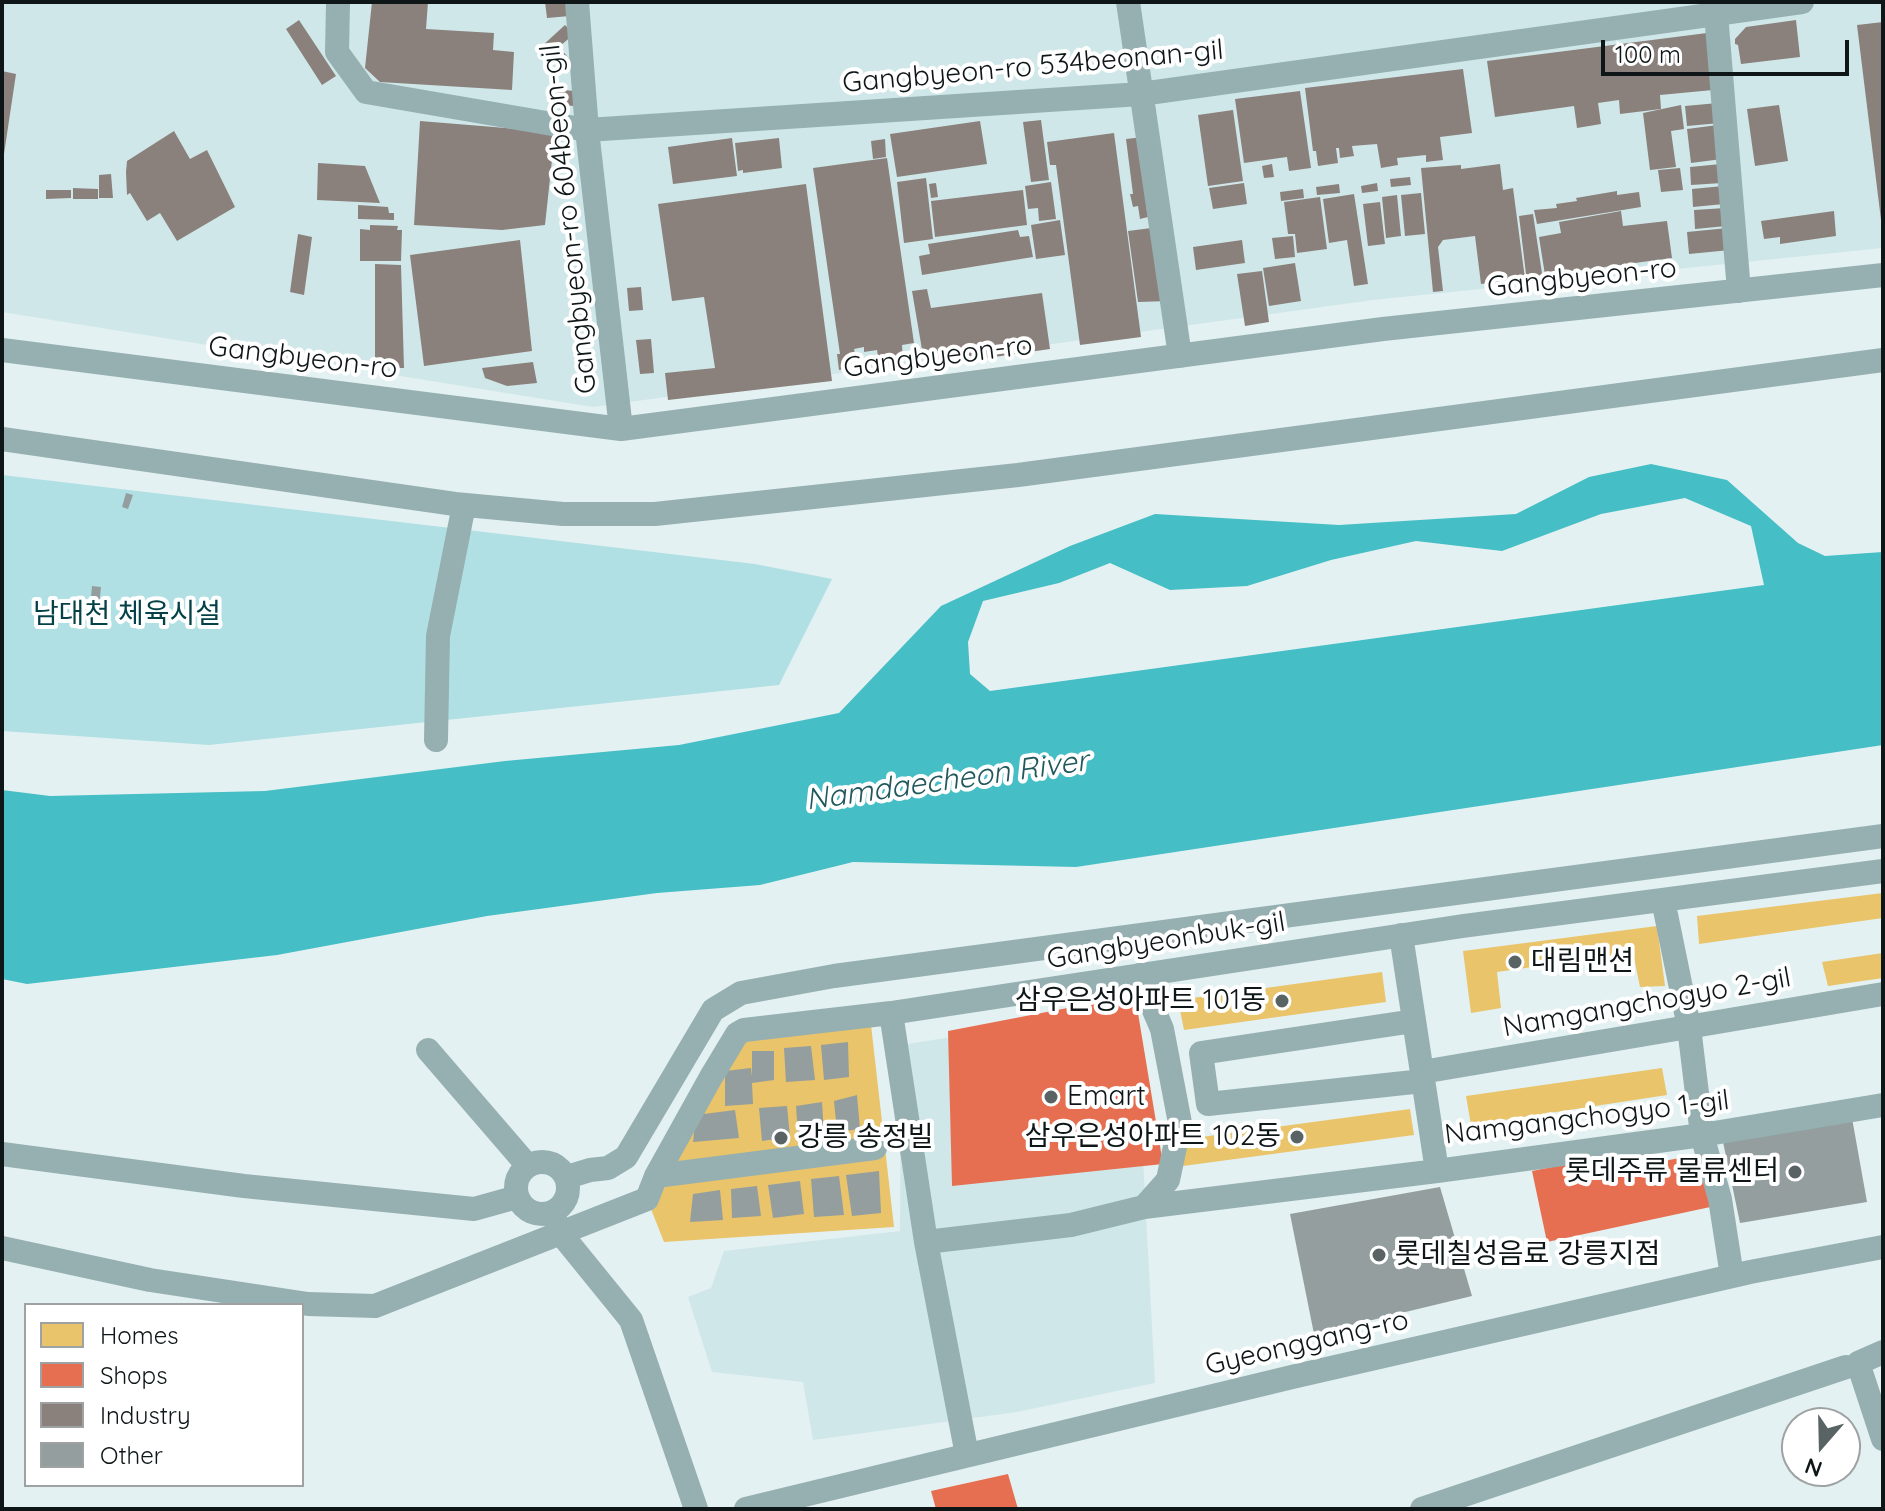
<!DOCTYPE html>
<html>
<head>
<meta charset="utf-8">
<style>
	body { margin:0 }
	#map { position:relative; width:1885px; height:1511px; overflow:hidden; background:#e4f1f2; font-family:Quicksand,sans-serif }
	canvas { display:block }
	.frame { position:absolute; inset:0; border:4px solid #0e1617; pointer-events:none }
	.legend { position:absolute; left:24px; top:1303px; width:280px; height:184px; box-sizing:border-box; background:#fff; border:2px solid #9fa2a2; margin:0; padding:10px 14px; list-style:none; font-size:24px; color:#0e1617 }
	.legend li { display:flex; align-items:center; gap:16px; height:40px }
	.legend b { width:40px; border:2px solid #9fa2a2 }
	.north { position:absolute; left:1781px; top:1407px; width:80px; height:80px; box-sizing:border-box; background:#fff; border:2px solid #9fa2a2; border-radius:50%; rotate:200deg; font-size:22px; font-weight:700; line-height:32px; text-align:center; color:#0e1617 }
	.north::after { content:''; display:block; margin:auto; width:28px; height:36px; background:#596364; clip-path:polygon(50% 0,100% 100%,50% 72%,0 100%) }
	.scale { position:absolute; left:1601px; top:40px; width:248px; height:36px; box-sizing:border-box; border:4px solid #0e1617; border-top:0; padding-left:10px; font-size:24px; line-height:28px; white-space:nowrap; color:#0e1617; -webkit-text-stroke:6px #fff; paint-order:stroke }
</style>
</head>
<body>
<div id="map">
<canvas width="1885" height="1511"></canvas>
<div class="frame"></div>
<ul class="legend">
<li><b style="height:22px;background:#e9c46a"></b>Homes</li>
<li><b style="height:22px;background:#e76f51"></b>Shops</li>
<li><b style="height:22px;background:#8a817c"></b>Industry</li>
<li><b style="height:22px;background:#949e9e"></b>Other</li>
</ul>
<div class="north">N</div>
<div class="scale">100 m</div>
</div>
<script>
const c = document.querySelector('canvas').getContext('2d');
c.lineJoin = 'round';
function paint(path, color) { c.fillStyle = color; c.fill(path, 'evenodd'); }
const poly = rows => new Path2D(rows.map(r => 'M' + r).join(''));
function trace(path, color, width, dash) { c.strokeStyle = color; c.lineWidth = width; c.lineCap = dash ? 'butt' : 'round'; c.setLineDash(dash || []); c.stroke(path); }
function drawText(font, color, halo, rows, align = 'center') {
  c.font = font + ' Quicksand,"Noto Sans KR",sans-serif'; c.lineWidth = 8; c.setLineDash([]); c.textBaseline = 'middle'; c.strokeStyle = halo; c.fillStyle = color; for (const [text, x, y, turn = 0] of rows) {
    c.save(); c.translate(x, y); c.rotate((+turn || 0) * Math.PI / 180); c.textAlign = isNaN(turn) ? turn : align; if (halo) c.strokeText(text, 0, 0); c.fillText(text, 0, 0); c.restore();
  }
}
paint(poly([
	[2,2,1883,2,1883,248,1373,300,593,407,2,312],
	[1135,1008,1155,1383,1017,1412,813,1440,803,1382,712,1372,688,1297,711,1288,724,1251,900,1231,901,1045]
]), '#d0e7e9');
paint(poly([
	[2,475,755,564,832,579,779,685,209,745,2,731]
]), '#b0e0e4');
paint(poly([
	[1651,464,1727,480,1798,543,1825,556,1883,552,1883,745,1076,867,853,862,760,885,657,893,487,916,277,955,27,984,2,979,2,790,50,796,265,791,505,761,679,745,839,713,941,606,1070,546,1155,514,1339,525,1516,514,1589,477],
	[1685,498,1751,526,1764,585,990,691,970,674,968,642,983,601,1059,583,1110,563,1170,590,1247,586,1331,560,1416,541,1502,551,1601,514]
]), '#45bec5');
paint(poly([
	[1883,893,1883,918,1699,944,1697,916],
	[1657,926,1665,986,1640,987,1633,953,1497,972,1501,1008,1471,1013,1463,951],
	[1883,953,1883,978,1828,986,1822,962],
	[1382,972,1386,1002,1184,1030,1178,1000],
	[871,1025,894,1227,664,1242,647,1199,730,1041],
	[1662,1068,1667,1095,1471,1125,1466,1096],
	[1410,1109,1414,1135,1183,1166,1179,1140]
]), '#e9c46a');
paint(poly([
	[1135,995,1163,1164,952,1186,948,1031],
	[1704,1153,1715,1206,1547,1242,1532,1171,1577,1162,1580,1178],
	[1008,1474,1018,1509,936,1509,931,1491]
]), '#e76f51');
paint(poly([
	[372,2,428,2,426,29,494,33,493,50,514,52,512,90,380,82,365,68],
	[545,2,568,2,570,16,547,18],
	[299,20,336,76,322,85,286,29],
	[1796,20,1800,57,1741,64,1738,45,1735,44,1735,39,1746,27],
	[1883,22,1883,220,1881,220,1857,25],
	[565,25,574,34,559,47,575,65,566,73,542,46],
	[1707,33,1713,90,1660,95,1661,109,1620,114,1619,100,1598,103,1601,124,1577,128,1574,106,1495,117,1487,61],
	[1463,69,1472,133,1440,137,1443,160,1426,162,1426,155,1397,158,1398,165,1381,168,1377,144,1352,146,1354,156,1340,158,1339,148,1336,148,1338,163,1318,166,1316,151,1313,151,1305,88],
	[2,71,16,74,4,154,2,154],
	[551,89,575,91,574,106,550,104],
	[1300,91,1311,168,1289,171,1287,157,1244,163,1235,99],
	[1718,103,1720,123,1687,126,1685,106],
	[1681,105,1684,129,1671,131,1676,167,1650,170,1643,113],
	[1779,105,1788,161,1755,166,1747,109],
	[1233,110,1243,181,1208,186,1198,115],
	[1041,120,1049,180,1031,182,1023,122],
	[420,121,555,132,545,225,502,230,414,225],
	[980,121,987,164,897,177,890,134],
	[1718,125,1722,159,1691,163,1687,129],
	[174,131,190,159,207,150,235,207,177,241,160,213,147,221,130,193,127,195,126,172,127,161],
	[1114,133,1141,337,1080,345,1056,165,1050,165,1047,142],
	[1144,137,1155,203,1146,205,1148,217,1140,219,1138,206,1133,207,1130,194,1133,194,1126,139],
	[732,138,737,176,673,184,668,147],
	[779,138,782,168,743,173,743,170,738,171,735,143],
	[885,139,886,157,873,159,871,141],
	[887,158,914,343,902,345,903,361,879,364,877,350,864,352,864,347,854,349,855,353,850,354,852,368,839,370,837,354,840,354,813,168],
	[318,163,365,166,380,203,317,200],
	[1272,164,1274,177,1264,178,1262,166],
	[1500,164,1503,190,1513,188,1525,279,1481,284,1475,236,1443,240,1438,247,1443,291,1433,292,1421,168,1461,165,1461,169],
	[1721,164,1722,183,1691,185,1690,167],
	[1680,168,1683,190,1661,192,1658,170],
	[111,174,113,198,99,198,99,175],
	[1410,177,1411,185,1391,187,1390,179],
	[926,178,933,239,904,243,897,182],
	[1051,182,1056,219,1039,221,1038,208,1028,209,1025,186],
	[936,183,938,197,931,198,929,184],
	[1244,183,1247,204,1213,209,1209,188],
	[1377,183,1378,191,1362,193,1361,186],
	[806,184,832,381,668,400,665,373,715,368,704,297,672,301,658,204],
	[1339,184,1340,193,1317,195,1316,187],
	[1723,186,1724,204,1693,207,1692,189],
	[73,188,98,189,98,199,73,199],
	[1303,189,1304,198,1281,201,1280,192],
	[46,190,71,190,71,198,46,199],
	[1023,190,1027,225,935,237,931,201],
	[1617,191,1617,195,1639,192,1641,207,1537,224,1534,210,1557,208,1556,204,1577,201,1576,198],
	[1421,193,1425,234,1405,236,1401,195],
	[1354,194,1368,284,1354,286,1347,240,1329,243,1323,199],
	[1397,195,1401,236,1386,238,1382,197],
	[1320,197,1327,249,1297,253,1295,234,1288,234,1284,202],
	[1380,202,1385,244,1368,246,1363,204],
	[358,205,388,207,389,213,394,213,394,220,358,219],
	[1725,208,1726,226,1695,229,1694,210],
	[1621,211,1623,226,1667,221,1672,258,1545,275,1539,237,1561,233,1559,222],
	[1834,211,1836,236,1780,244,1780,237,1764,239,1761,221],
	[1533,214,1543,280,1527,282,1519,216],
	[1060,220,1065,255,1036,259,1031,225],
	[370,225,398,226,397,230,402,230,401,261,360,261,360,229,370,230],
	[1159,227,1169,301,1138,302,1128,231],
	[1728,228,1730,250,1689,254,1687,232],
	[1018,230,1020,237,1029,236,1033,257,922,275,919,256,930,254,928,244],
	[298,234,312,237,304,295,290,292],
	[1293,236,1295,257,1275,259,1272,238],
	[520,240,532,351,424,366,410,255],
	[1242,240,1245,263,1196,270,1193,247],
	[1295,263,1301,301,1269,306,1263,268],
	[375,264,401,265,404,368,375,368],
	[1262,271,1269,322,1245,326,1237,274],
	[641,287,643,310,629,311,627,288],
	[927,289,931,308,1042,293,1050,349,925,367,912,291],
	[651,339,654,373,640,374,636,340],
	[533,362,537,383,507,386,485,378,482,368]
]), '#8a817c');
paint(poly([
	[126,493,133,495,128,509,122,507],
	[92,586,101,587,99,607,90,607],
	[848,1042,849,1077,824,1080,821,1045],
	[811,1046,815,1080,786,1082,784,1048],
	[752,1051,774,1051,774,1080,752,1083,753,1104,725,1106,725,1071,751,1068,752,1077],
	[857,1095,860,1129,837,1132,834,1101],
	[822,1102,824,1134,798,1137,796,1106],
	[787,1106,790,1137,762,1141,759,1108],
	[735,1110,739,1138,693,1142,696,1115],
	[1852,1118,1867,1202,1740,1223,1723,1142],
	[879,1171,881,1213,852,1216,846,1175],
	[839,1176,844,1215,814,1217,811,1179],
	[800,1181,804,1214,773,1218,768,1185],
	[757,1186,761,1216,732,1218,731,1189],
	[1440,1187,1472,1296,1314,1334,1290,1214],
	[720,1190,723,1220,690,1222,693,1194]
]), '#949e9e');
trace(poly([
	[338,2,337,52,366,92,587,130,1141,94,1802,2],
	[577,2,587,130,621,429],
	[1128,2,1180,356],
	[1715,2,1739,291],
	[2,350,621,429,1383,329,1883,275],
	[2,439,455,504,563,514,655,514,1018,475,1883,360],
	[436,740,438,636,464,505],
	[1663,900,1689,1027,1702,1135,1720,1199,1732,1276],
	[1401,935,1437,1171,1702,1135,1883,1105],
	[891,1013,926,1242,967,1455],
	[1414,1021,1201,1053,1208,1104,1423,1081],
	[428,1050,528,1166],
	[1422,1072,1883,994],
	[2,1154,244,1186,474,1209,517,1197],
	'516 1188a26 26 0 1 1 52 0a26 26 0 1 1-52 0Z',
	[656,1176,875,1148],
	[567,1177,590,1170,608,1168,626,1157,713,1010,741,993,834,976,1883,836],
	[1144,1207,1437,1171],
	[552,1213,562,1235,631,1320,696,1509],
	[926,1242,1071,1225,1144,1207,1168,1180,1180,1123,1162,1029,1139,975],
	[2,1248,150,1280,308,1304,375,1306,647,1199,656,1176,711,1077,737,1034,744,1030,891,1013,1463,926,1883,871],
	[1883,1352,1858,1363,1883,1439],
	[746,1509,1292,1377,1750,1272,1883,1247],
	[1422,1509,1846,1367]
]), '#96b0b1', 24);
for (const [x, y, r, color] of [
	[1515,962,8,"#596364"],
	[1282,1001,8,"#596364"],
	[1051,1097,8,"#596364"],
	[1297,1137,8,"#596364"],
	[781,1138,8,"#596364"],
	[1795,1172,8,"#596364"],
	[1379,1255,8,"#596364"]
]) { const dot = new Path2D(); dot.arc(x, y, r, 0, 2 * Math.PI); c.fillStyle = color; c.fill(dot); trace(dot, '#fff', 3); }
drawText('28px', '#0e1617', '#fff', [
	["Gangbyeon-ro 534beonan-gil",1033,67,-5],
	["Gangbyeon-ro 604beon-gil",569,219,-96],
	["Gangbyeon-ro",1582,278,-6],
	["Gangbyeon-ro",938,357,-7],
	["Gangbyeon-ro",303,358,7],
	["Gangbyeonbuk-gil",1166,941,-9],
	["Namgangchogyo 2-gil",1647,1003,-10],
	["Namgangchogyo 1-gil",1587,1118,-7],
	["Gyeonggang-ro",1307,1343,-13]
]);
drawText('28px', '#044247', '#fff', [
	["남대천 체육시설",127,615]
]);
drawText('28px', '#0e1617', '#fff', [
	["대림맨션",1531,962],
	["삼우은성아파트 101동",1266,1001,"right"],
	["Emart",1067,1097],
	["삼우은성아파트 102동",1281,1137,"right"],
	["강릉 송정빌",797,1138],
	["롯데주류 물류센터",1779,1172,"right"],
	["롯데칠성음료 강릉지점",1395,1255]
], 'left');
drawText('italic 30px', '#21585c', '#fff', [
	["Namdaecheon River",947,781,-8]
]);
</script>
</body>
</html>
